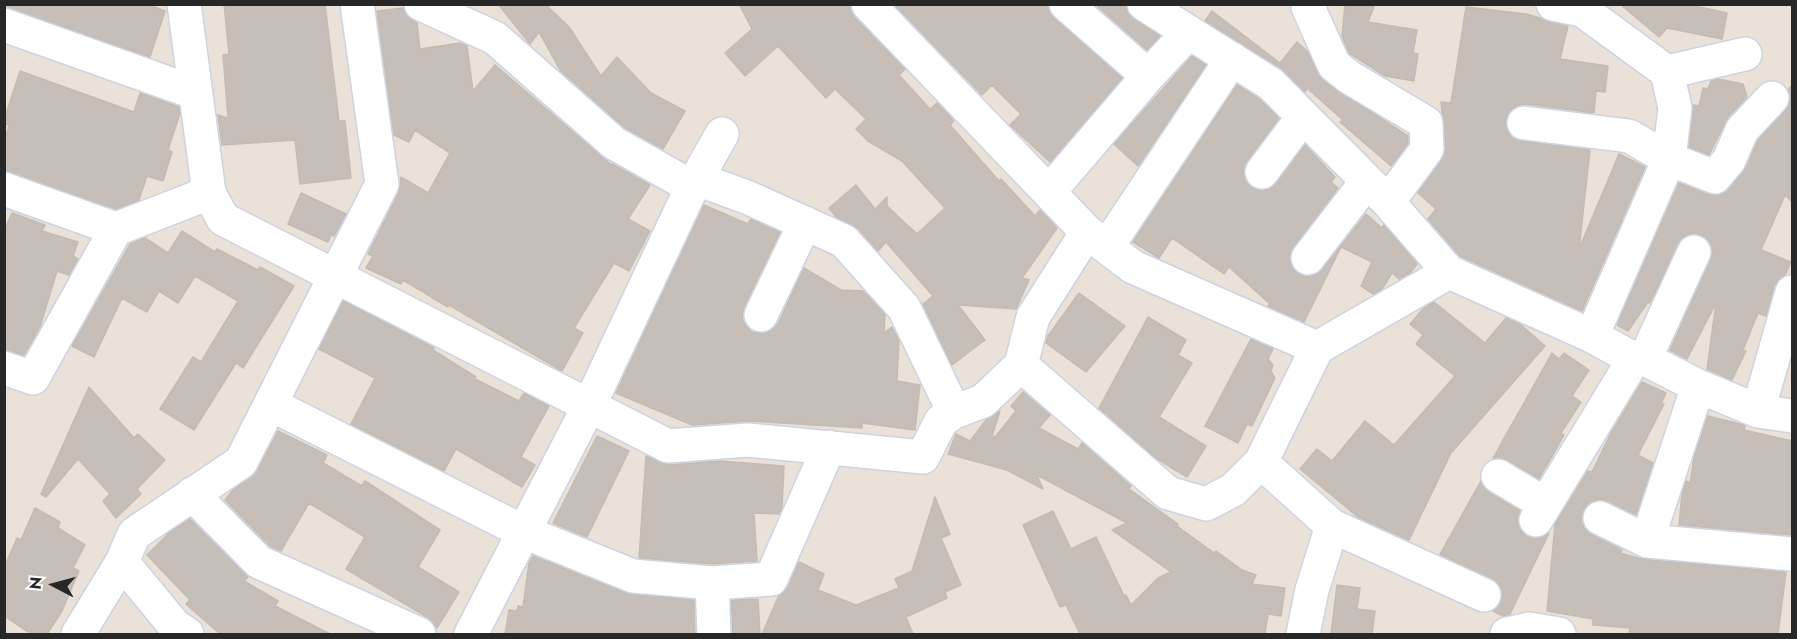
<!DOCTYPE html>
<html>
<head>
<meta charset="utf-8">
<style>
	body { margin:0 }
	#map { position:relative; width:1797px; height:639px; overflow:hidden; background:#eae1d9; font-family:Jost,sans-serif }
	canvas { display:block }
	.frame { position:absolute; inset:0; border:6px solid #272727; pointer-events:none }
	.north { position:absolute; left:24px; top:555px; width:60px; height:60px; -webkit-text-stroke:4px #fff; paint-order:stroke; rotate:276deg; font-size:16px; font-weight:700; line-height:24px; text-align:center; color:#272727 }
	.north::after { content:''; display:block; margin:auto; width:21px; height:27px; background:#272727; clip-path:polygon(50% 0,100% 100%,50% 72%,0 100%) }
</style>
</head>
<body>
<div id="map">
<canvas width="1797" height="639"></canvas>
<div class="frame"></div>
<div class="north">N</div>
</div>
<script>
const c = document.querySelector('canvas').getContext('2d');
c.lineJoin = 'round';
function paint(path, color) { c.fillStyle = color; c.fill(path, 'evenodd'); }
const poly = rows => new Path2D(rows.map(r => 'M' + r).join(''));
function trace(path, color, width, dash) { c.strokeStyle = color; c.lineWidth = width; c.lineCap = dash ? 'butt' : 'round'; c.setLineDash(dash || []); c.stroke(path); }
const building = poly([
	[4,4,147,4,165,11,150,57,4,7,4,4],
	[224,4,325,4,339,121,345,121,351,178,300,184,295,140,222,145,218,115,228,118,223,55,229,54,224,4],
	[498,4,545,4,569,27,601,76,617,57,651,93,685,111,663,149,625,128,560,70,539,32,530,44,498,4],
	[739,4,850,4,854,17,905,69,899,75,930,109,937,103,954,121,950,125,999,181,1001,179,1035,216,1040,210,1057,228,1022,278,1029,280,1016,309,958,305,985,340,952,365,923,304,933,296,886,242,878,251,858,228,836,217,829,208,856,185,875,209,887,197,887,206,917,234,945,208,902,161,868,141,856,129,866,119,835,89,826,98,778,46,745,76,725,53,752,29,739,4],
	[894,4,1048,4,1054,18,1122,78,1050,162,1010,125,1021,114,992,85,982,95,894,4],
	[1095,4,1125,4,1128,13,1134,19,1160,36,1147,50,1095,4],
	[1345,4,1375,4,1368,22,1417,30,1413,53,1418,54,1414,81,1385,76,1349,53,1342,36,1345,4],
	[1620,4,1686,4,1727,13,1722,39,1667,28,1659,37,1620,4],
	[1466,7,1526,14,1568,26,1560,59,1608,66,1605,92,1596,91,1594,113,1526,104,1517,106,1509,111,1505,121,1507,130,1512,138,1521,141,1590,150,1579,249,1619,154,1645,167,1582,311,1460,256,1428,219,1436,209,1418,193,1442,160,1446,149,1441,102,1451,103,1466,7],
	[403,8,406,15,417,23,420,49,460,43,467,46,473,91,495,65,615,168,612,164,650,185,628,219,650,231,629,271,614,263,574,328,583,333,562,371,449,305,448,307,403,280,401,284,366,268,373,256,368,254,399,192,401,177,428,193,450,153,415,130,409,142,394,135,377,11,403,8],
	[1212,11,1280,63,1297,42,1307,51,1322,80,1408,136,1408,143,1391,166,1340,122,1343,120,1307,88,1305,92,1281,68,1205,21,1212,11],
	[1192,56,1206,65,1138,166,1114,144,1192,56],
	[20,71,134,112,140,93,179,107,180,113,168,150,172,152,163,181,147,176,139,200,116,209,4,171,4,142,9,125,4,124,4,120,20,71],
	[1718,79,1743,84,1747,97,1728,117,1709,155,1689,147,1693,105,1699,106,1703,88,1708,89,1711,81,1718,79],
	[1237,85,1259,99,1279,118,1247,161,1243,170,1245,180,1250,187,1259,190,1270,189,1305,145,1335,177,1331,182,1338,188,1290,255,1291,265,1296,272,1306,277,1315,275,1322,270,1366,214,1382,228,1384,225,1417,264,1411,272,1399,279,1392,273,1382,289,1373,294,1361,286,1372,262,1341,247,1304,322,1268,306,1270,304,1229,267,1224,274,1172,238,1159,258,1133,242,1237,85],
	[1792,85,1792,202,1785,195,1761,250,1791,262,1785,275,1774,286,1766,316,1758,313,1743,350,1746,351,1732,380,1707,369,1716,303,1687,359,1670,350,1711,259,1713,250,1709,241,1702,235,1692,233,1683,237,1650,303,1648,302,1628,331,1617,325,1679,183,1709,195,1720,195,1729,189,1746,168,1758,140,1786,110,1790,102,1788,90,1792,85],
	[301,193,346,214,334,236,331,235,328,242,288,224,301,193],
	[704,205,748,224,751,219,780,232,744,307,742,317,745,325,752,332,763,334,771,331,778,324,804,268,841,290,863,291,885,314,884,333,892,327,899,341,897,381,920,385,915,430,862,423,862,428,750,421,692,425,616,393,704,205],
	[12,213,45,225,42,231,78,242,73,256,78,259,69,275,57,271,40,327,24,355,4,350,4,231,12,213],
	[182,231,215,252,217,249,258,270,260,267,294,286,243,368,236,363,194,430,160,409,193,357,201,362,238,301,195,276,178,303,159,291,147,312,122,298,94,357,72,346,130,244,145,238,168,253,182,231],
	[1079,293,1125,326,1086,372,1046,343,1048,336,1079,293],
	[343,301,434,348,433,350,476,377,475,379,519,401,524,393,549,406,521,457,535,465,522,487,456,449,444,471,351,424,375,378,319,349,343,301],
	[1434,302,1485,343,1506,318,1520,324,1545,346,1451,453,1409,540,1358,517,1300,469,1317,449,1332,461,1365,421,1394,445,1455,376,1416,344,1423,335,1410,324,1423,309,1434,302],
	[1148,317,1186,340,1178,355,1192,363,1159,417,1206,446,1187,477,1156,458,1099,408,1148,317],
	[1251,339,1273,349,1268,359,1273,365,1271,371,1275,378,1252,426,1247,424,1238,443,1205,426,1251,339],
	[1552,353,1559,359,1564,353,1589,370,1572,396,1581,402,1561,433,1564,435,1539,479,1508,460,1493,458,1552,353],
	[1642,382,1666,393,1661,404,1664,404,1638,455,1653,463,1636,515,1608,501,1598,499,1589,503,1583,510,1581,520,1584,528,1592,535,1622,550,1620,553,1642,559,1786,572,1778,634,1629,634,1630,628,1593,625,1593,619,1547,611,1555,524,1588,471,1592,472,1610,435,1642,382],
	[89,387,134,438,138,434,165,460,137,489,141,494,116,518,103,501,110,494,78,459,46,497,41,494,89,387],
	[1023,392,1050,415,1039,428,1078,449,1082,443,1131,486,1129,489,1178,524,1177,526,1214,553,1216,551,1242,570,1256,575,1252,584,1285,588,1281,616,1268,614,1265,634,1080,634,1066,605,1060,607,1023,525,1053,511,1071,549,1096,537,1124,596,1126,595,1131,605,1158,578,1171,572,1112,530,1127,523,1037,475,1043,489,1007,470,948,454,956,434,970,441,986,420,1000,411,992,436,995,437,1016,411,1011,406,1023,392],
	[1708,416,1740,424,1745,426,1744,430,1792,441,1792,535,1679,525,1682,494,1686,481,1690,483,1694,458,1708,416],
	[278,431,327,455,323,463,362,486,365,481,440,530,418,567,459,592,437,628,427,617,346,569,365,537,309,503,281,551,270,546,225,500,232,491,257,471,278,431],
	[597,436,629,451,587,537,553,523,597,436],
	[646,456,669,465,719,461,784,466,782,507,779,514,754,513,757,561,712,564,639,558,646,456],
	[1481,481,1488,492,1520,511,1517,519,1519,528,1526,536,1536,539,1549,533,1510,614,1503,616,1493,611,1501,602,1503,593,1499,584,1440,554,1481,481],
	[935,497,950,534,941,538,961,585,945,592,947,598,906,617,913,634,762,634,779,595,788,587,799,562,824,574,818,590,856,605,899,588,895,579,912,571,935,497],
	[35,508,60,522,58,528,85,545,73,568,79,571,62,611,47,634,31,634,4,616,4,568,17,538,21,540,35,508],
	[190,519,248,577,244,581,278,601,275,606,330,634,220,634,186,604,190,600,147,555,170,532,190,519],
	[533,556,626,593,694,600,695,634,505,634,509,610,517,611,518,606,523,607,529,563,533,556],
	[1337,585,1360,588,1357,609,1375,611,1372,634,1331,634,1337,585],
	[758,599,760,634,733,634,731,600,758,599]
]);
paint(building, '#c5beb9');
trace(building, '#c4bcb3', 1.5);
const minor = poly([
	[184,4,209,193,223,219,668,446,748,440,923,457,941,421,954,412,983,401,1021,365,1033,317,1087,232],
	[421,4,495,38,614,143,692,187],
	[868,4,1087,232,1133,267,1317,348,1449,272],
	[1144,4,1271,84,1388,202,1449,272,1592,336,1634,359,1645,359,1698,386,1758,411,1792,416],
	[1310,4,1308,7,1334,65,1349,77,1426,123,1427,149,1388,202],
	[1553,4,1582,10,1667,72,1675,108,1669,159,1592,336],
	[4,25,196,93],
	[1667,72,1745,54],
	[1148,76,1189,32],
	[1524,123,1629,136,1669,159,1715,177,1729,160,1742,130,1772,98],
	[1262,172,1303,117],
	[697,179,749,198,844,241,904,308,954,412],
	[4,189,116,229],
	[1049,192,1148,76,1066,4],
	[1107,247,1232,59],
	[1308,258,1367,181],
	[761,315,805,223],
	[1645,359,1694,252],
	[1021,365,1168,493,1206,504,1233,490,1261,462,1317,348],
	[4,368,33,378,116,229,209,193],
	[272,405,524,532,633,576,712,583,714,634],
	[1758,411,1792,292],
	[1261,462,1332,526,1484,595],
	[1498,476,1545,504],
	[192,494,259,562,419,634],
	[1600,518,1647,541,1792,554],
	[1536,520,1634,359],
	[1647,541,1698,386],
	[122,562,174,625,187,634],
	[712,583,771,579,829,447],
	[78,634,122,562,134,534,241,462,382,184,357,4],
	[471,634,590,404,692,187,722,134],
	[1303,634,1312,590,1332,526],
	[1507,634,1529,629,1559,634]
]);
trace(minor, '#ced3e0', 36);
trace(minor, '#fff', 33);
</script>
</body>
</html>
